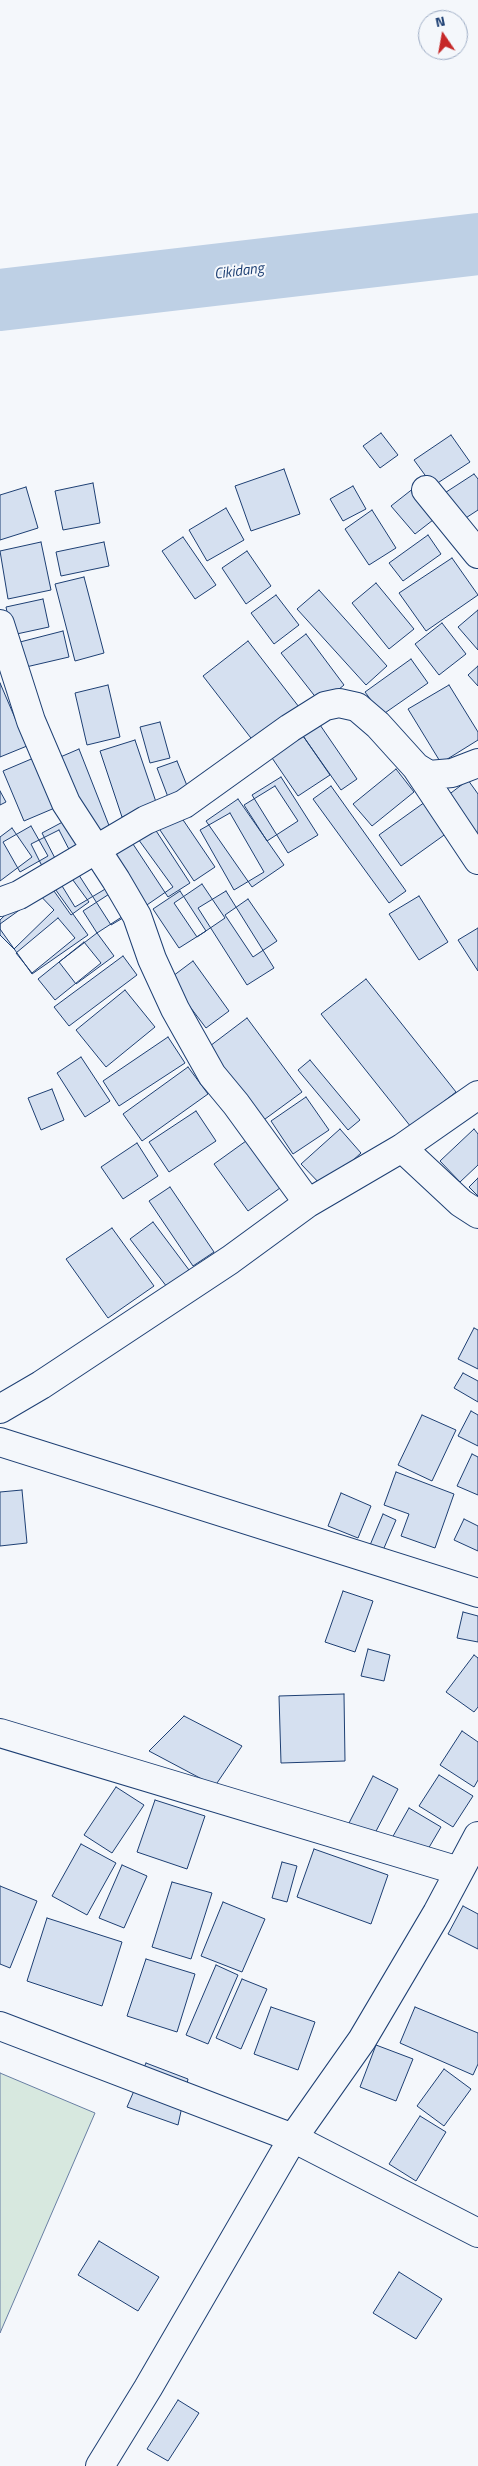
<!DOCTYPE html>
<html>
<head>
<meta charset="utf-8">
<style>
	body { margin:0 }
	#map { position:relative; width:478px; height:2466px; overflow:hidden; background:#f4f7fb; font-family:"Titillium Web",sans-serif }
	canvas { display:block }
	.north { position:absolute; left:418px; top:10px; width:50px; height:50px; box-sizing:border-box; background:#f4f7fb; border:1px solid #9eadc5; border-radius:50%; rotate:348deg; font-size:14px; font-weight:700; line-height:20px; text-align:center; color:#1d3f73 }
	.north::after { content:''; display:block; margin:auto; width:18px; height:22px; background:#c62828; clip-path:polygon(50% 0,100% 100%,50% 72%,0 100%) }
</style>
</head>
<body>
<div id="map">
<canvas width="478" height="2466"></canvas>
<div class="north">N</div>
</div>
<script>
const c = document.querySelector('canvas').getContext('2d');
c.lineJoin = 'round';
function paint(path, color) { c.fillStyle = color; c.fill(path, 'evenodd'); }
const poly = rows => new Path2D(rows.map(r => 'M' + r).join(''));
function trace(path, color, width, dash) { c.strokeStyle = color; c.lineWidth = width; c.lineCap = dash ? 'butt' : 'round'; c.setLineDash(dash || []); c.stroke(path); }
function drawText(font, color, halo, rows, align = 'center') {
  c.font = font + ' "Titillium Web",sans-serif'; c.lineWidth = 4; c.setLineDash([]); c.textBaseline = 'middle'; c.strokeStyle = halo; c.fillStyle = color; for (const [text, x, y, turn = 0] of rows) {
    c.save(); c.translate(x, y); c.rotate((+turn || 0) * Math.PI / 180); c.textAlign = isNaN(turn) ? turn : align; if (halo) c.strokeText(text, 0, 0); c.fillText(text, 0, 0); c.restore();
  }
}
const green = poly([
	[0,2073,95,2113,0,2333,0,2073]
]);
paint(green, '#d7e8df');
trace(green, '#687fa3', 1);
trace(poly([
	[0,300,478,244]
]), '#bed0e5', 62);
const building = poly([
	[381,433,398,455,380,468,363,446,381,433],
	[451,435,470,462,433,486,414,460,451,435],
	[284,469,300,514,251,531,235,486,284,469],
	[474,474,478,479,478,510,455,525,437,498,474,474],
	[93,483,100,523,63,530,55,491,93,483],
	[419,484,442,513,415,534,391,506,419,484],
	[353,486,366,509,343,521,330,499,353,486],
	[26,487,38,528,0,540,0,495,26,487],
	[226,508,244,540,207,561,189,530,226,508],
	[372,510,396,548,369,565,345,529,372,510],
	[428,535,441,554,403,581,389,563,428,535],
	[183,537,216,585,195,599,162,551,183,537],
	[41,542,51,590,8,599,0,551,41,542],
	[104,542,109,566,61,576,56,552,104,542],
	[247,551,271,586,246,604,222,568,247,551],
	[452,558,478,595,426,631,399,593,452,558],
	[84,577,104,653,75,661,55,584,84,577],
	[376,583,414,629,389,649,352,603,376,583],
	[319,590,387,666,366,685,297,609,319,590],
	[276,595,299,625,274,644,251,613,276,595],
	[43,599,49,627,12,635,6,607,43,599],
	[478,610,478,650,458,627,478,610],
	[442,623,466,654,439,675,415,644,442,623],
	[63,631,69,657,26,667,20,642,63,631],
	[306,634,344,685,321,704,281,653,306,634],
	[248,641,299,707,254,742,203,676,248,641],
	[411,659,428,683,382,715,365,692,411,659],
	[478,666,478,686,468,675,478,666],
	[0,683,27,746,0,757,0,683],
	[108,685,120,737,87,745,75,693,108,685],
	[449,685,478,732,478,740,441,763,408,709,449,685],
	[160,722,170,758,150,763,140,727,160,722],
	[318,722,357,779,341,790,301,733,318,722],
	[301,733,330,775,298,796,270,755,301,733],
	[135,740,157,805,122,817,100,751,135,740],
	[79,749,110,828,88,837,58,758,79,749],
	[36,757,57,807,24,821,3,771,36,757],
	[177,761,192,798,171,805,157,768,177,761],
	[396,769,414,792,372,826,353,804,396,769],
	[281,777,318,835,288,853,252,795,281,777],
	[468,780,478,794,478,838,443,799,468,780],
	[275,786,298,821,267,841,244,805,275,786],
	[331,786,406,891,389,903,313,799,331,786],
	[0,791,6,802,0,805,0,791],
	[238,799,284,865,252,887,206,821,238,799],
	[425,802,447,833,401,866,379,835,425,802],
	[177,811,215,867,194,881,156,824,177,811],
	[230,813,264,872,234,890,200,830,230,813],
	[72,817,90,849,59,866,42,833,72,817],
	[151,823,190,883,168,897,129,838,151,823],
	[31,826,48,856,20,872,3,842,31,826],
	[12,828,32,857,0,881,0,837,12,828],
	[59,830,75,861,46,874,31,844,59,830],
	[133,832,173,887,141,909,101,855,133,832],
	[97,855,133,912,111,925,75,869,97,855],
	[97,858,112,885,75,907,59,881,97,858],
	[67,872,89,902,71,915,49,884,67,872],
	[202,884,225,918,197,937,174,903,202,884],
	[53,886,88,935,32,974,0,929,0,924,53,886],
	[33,888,54,910,14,949,0,935,0,920,33,888],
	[117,889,131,911,97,933,83,911,117,889],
	[180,891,206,931,179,948,153,909,180,891],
	[226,891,274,968,247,985,198,908,226,891],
	[419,896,448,942,419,960,389,914,419,896],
	[248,899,277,941,253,957,225,915,248,899],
	[58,918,75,938,32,973,16,953,58,918],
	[478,928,478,971,458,940,478,928],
	[97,933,114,956,76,984,59,962,97,933],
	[84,942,101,963,55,1000,38,979,84,942],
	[123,956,137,975,69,1026,54,1007,123,956],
	[193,961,229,1011,206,1028,169,979,193,961],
	[366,979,456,1092,411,1127,321,1014,366,979],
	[125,990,155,1027,106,1067,76,1030,125,990],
	[247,1018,302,1092,261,1122,206,1049,247,1018],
	[168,1037,185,1063,119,1106,103,1081,168,1037],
	[81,1057,110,1101,85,1117,57,1073,81,1057],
	[310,1060,360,1120,348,1130,298,1070,310,1060],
	[188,1067,208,1094,142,1141,123,1114,188,1067],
	[52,1089,64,1120,41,1130,28,1098,52,1089],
	[306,1097,329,1130,293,1154,271,1121,306,1097],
	[196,1111,216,1141,169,1172,149,1142,196,1111],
	[340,1129,361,1153,323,1187,301,1164,340,1129],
	[474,1129,478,1134,478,1165,460,1182,440,1161,474,1129],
	[246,1141,280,1188,248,1211,214,1164,246,1141],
	[137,1143,158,1176,123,1199,101,1167,137,1143],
	[478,1178,478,1196,469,1187,478,1178],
	[170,1187,214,1252,193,1266,149,1201,170,1187],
	[153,1222,189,1270,167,1287,130,1239,153,1222],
	[112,1228,154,1286,108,1318,66,1259,112,1228],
	[474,1328,478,1330,478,1369,458,1359,474,1328],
	[463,1373,478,1381,478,1402,454,1388,463,1373],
	[471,1411,478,1415,478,1446,458,1436,471,1411],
	[422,1415,456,1430,432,1481,398,1465,422,1415],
	[472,1454,478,1457,478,1495,457,1486,472,1454],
	[396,1472,454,1494,435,1548,401,1536,409,1514,384,1505,396,1472],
	[22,1490,27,1543,0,1546,0,1492,22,1490],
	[341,1493,371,1506,358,1538,328,1526,341,1493],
	[383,1514,396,1520,381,1555,368,1550,383,1514],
	[464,1519,478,1526,478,1551,454,1540,464,1519],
	[343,1591,373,1601,355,1652,325,1642,343,1591],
	[463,1612,478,1616,478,1642,457,1638,463,1612],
	[368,1649,390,1655,384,1681,361,1676,368,1649],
	[474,1655,478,1658,478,1707,474,1712,446,1692,474,1655],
	[344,1694,345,1761,281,1763,279,1696,344,1694],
	[184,1716,242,1746,215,1786,149,1751,184,1716],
	[462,1731,478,1742,478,1780,474,1787,440,1765,462,1731],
	[439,1775,473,1796,453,1827,419,1806,439,1775],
	[373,1776,398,1789,374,1835,349,1823,373,1776],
	[116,1787,144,1805,112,1853,84,1835,116,1787],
	[155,1800,205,1816,187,1869,137,1852,155,1800],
	[409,1808,441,1827,424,1856,392,1838,409,1808],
	[81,1844,116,1863,87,1915,52,1896,81,1844],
	[314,1849,388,1875,371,1924,297,1897,314,1849],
	[282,1862,297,1866,287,1902,272,1898,282,1862],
	[122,1865,147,1876,124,1928,99,1918,122,1865],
	[172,1882,212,1893,191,1959,152,1947,172,1882],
	[0,1886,37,1901,10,1968,0,1964,0,1886],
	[223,1902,265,1919,242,1972,201,1956,223,1902],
	[463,1906,478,1914,478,1949,448,1934,463,1906],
	[47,1918,122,1942,102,2006,27,1981,47,1918],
	[146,1959,195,1974,177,2032,127,2016,146,1959],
	[216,1965,238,1975,208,2044,186,2035,216,1965],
	[242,1979,267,1989,241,2049,216,2038,242,1979],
	[271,2007,315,2022,298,2070,254,2054,271,2007],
	[415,2007,478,2033,478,2064,473,2075,400,2043,415,2007],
	[376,2045,413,2059,396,2101,360,2087,376,2045],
	[146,2063,188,2079,178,2125,127,2107,146,2063],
	[444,2069,471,2089,444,2126,417,2106,444,2069],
	[420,2116,446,2132,416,2181,389,2164,420,2116],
	[99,2241,159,2277,138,2311,78,2275,99,2241],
	[399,2272,442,2299,416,2339,373,2313,399,2272],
	[178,2400,199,2413,168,2461,147,2449,178,2400]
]);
paint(building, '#d5e0f0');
trace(building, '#1d3f73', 1);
const minor = poly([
	[426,490,478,554],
	[0,624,31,721,66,803,116,880,137,916,152,959,175,1009,212,1075,236,1104,308,1203],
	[416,767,478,860],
	[0,902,19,895,146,820,184,804,290,728,325,706,339,703,357,707,378,725,416,767,429,775,452,773,478,763],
	[402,1148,461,1203,478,1214],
	[0,1409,41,1385,230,1260,308,1203,402,1148,478,1095],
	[0,1442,478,1593],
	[0,1733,459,1871],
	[0,2026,293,2138,478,2233],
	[100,2466,148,2388,293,2138,362,2040,437,1913,478,1836]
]);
trace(minor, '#1d3f73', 30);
trace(minor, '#f4f7fb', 28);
drawText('italic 15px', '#1d3f73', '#f4f7fb', [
	["Cikidang",239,272,-7]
]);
</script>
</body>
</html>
